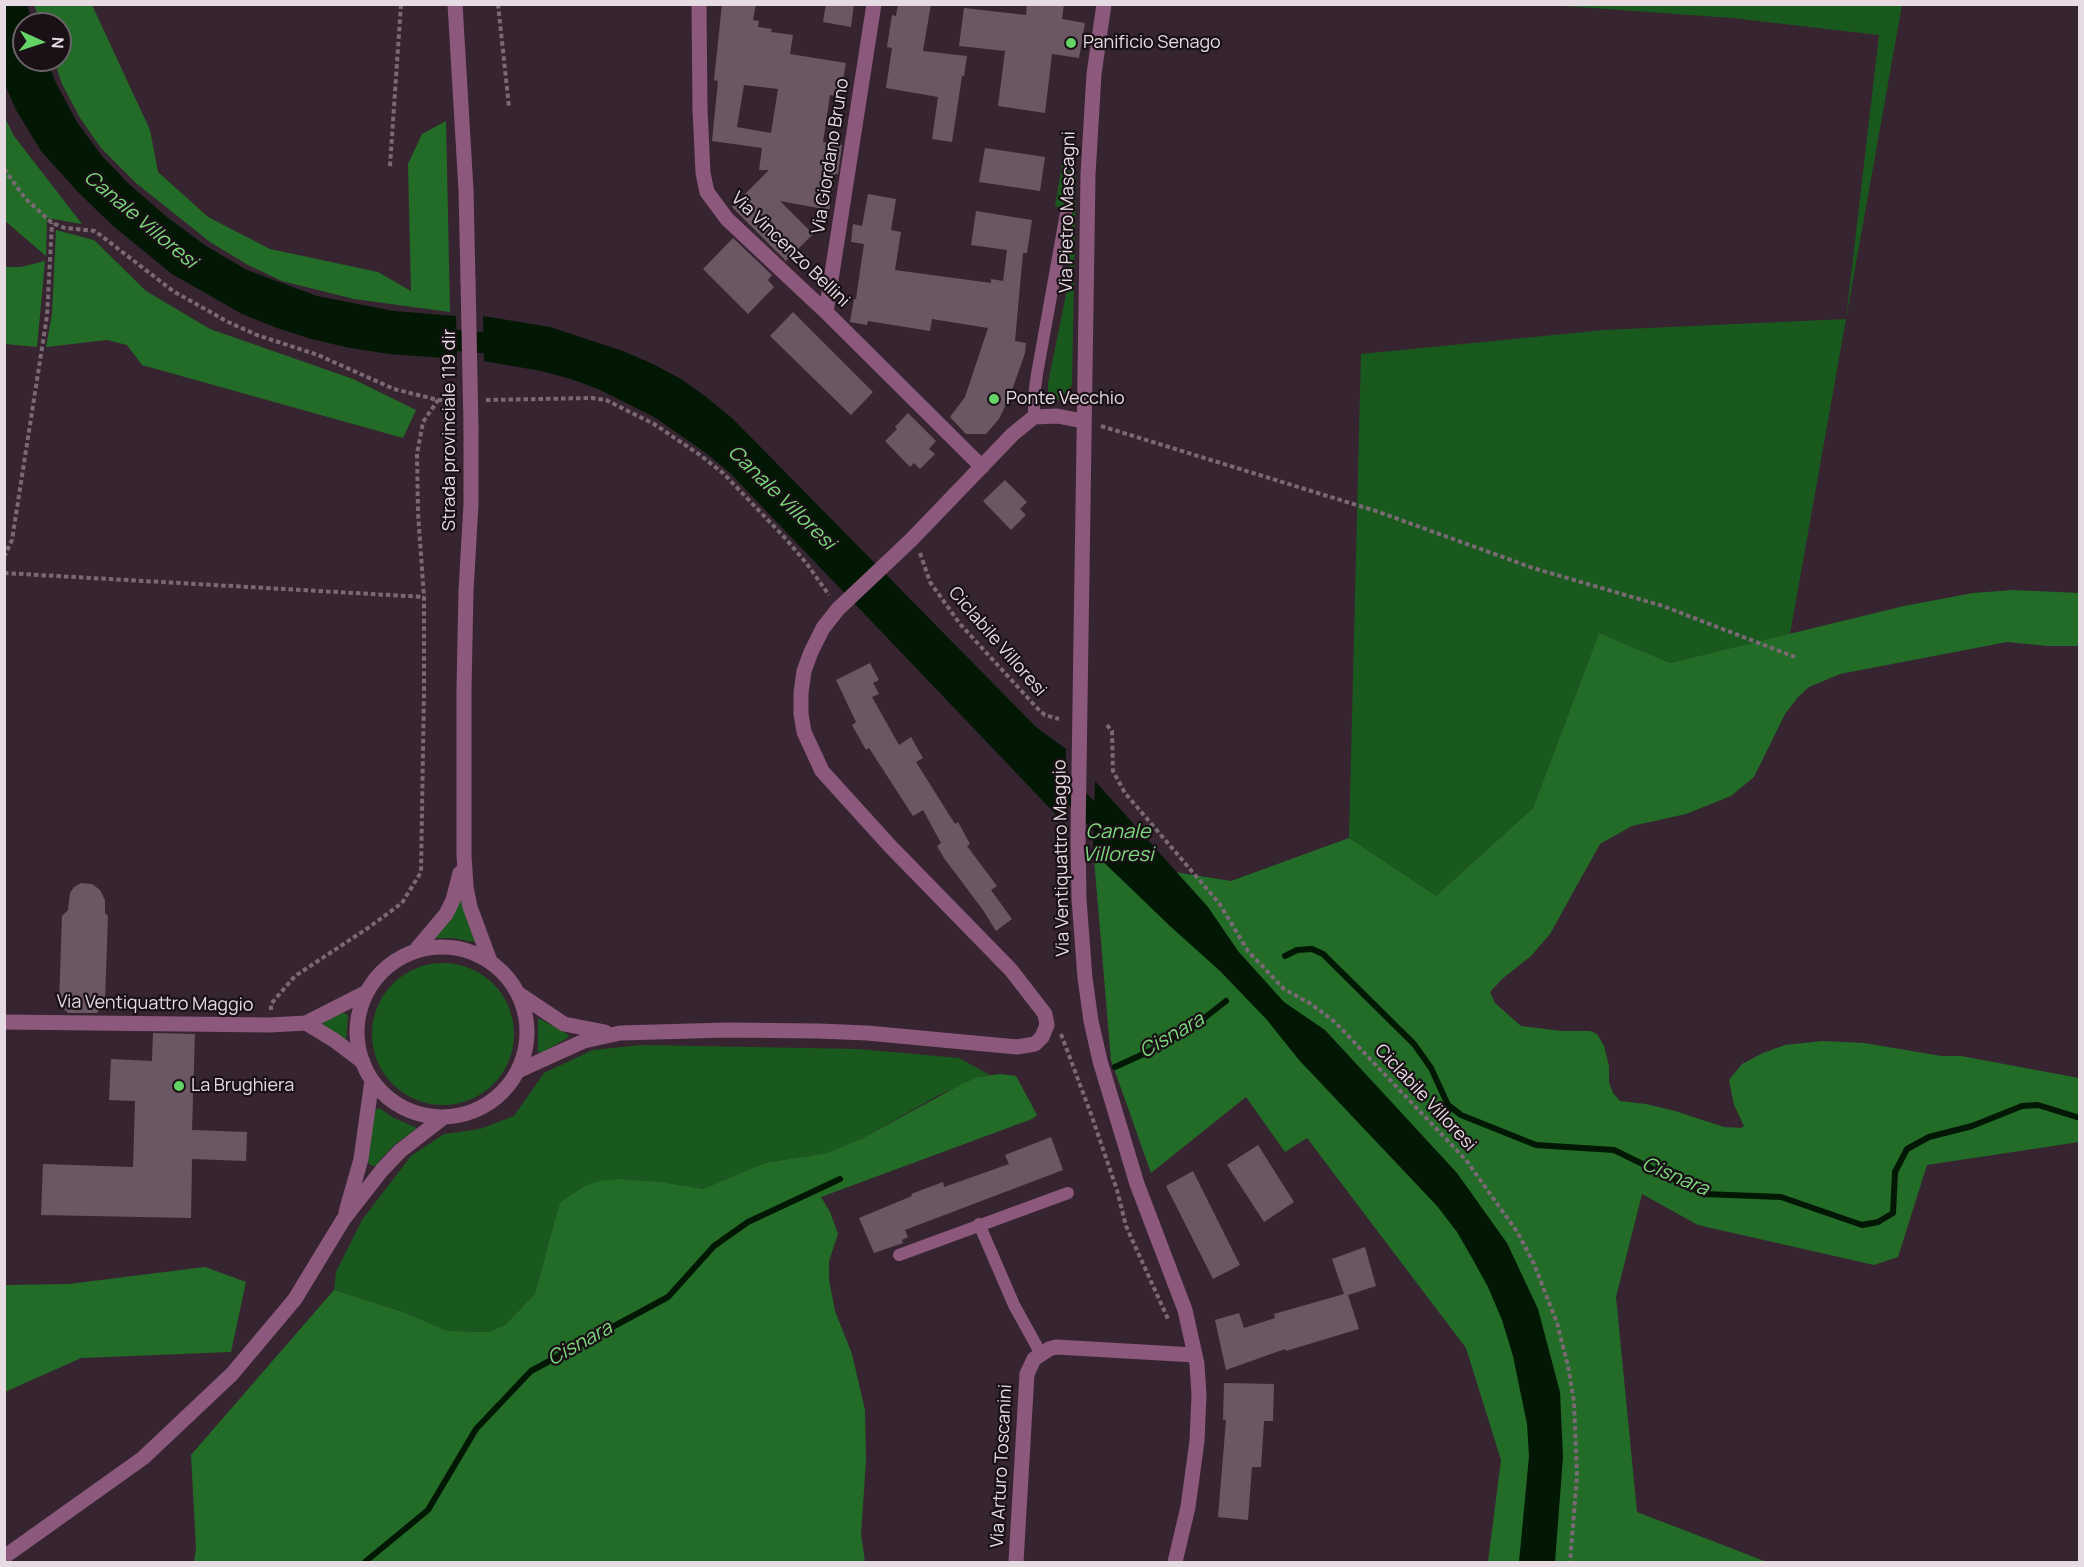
<!DOCTYPE html>
<html>
<head>
<meta charset="utf-8">
<style>
	body { margin:0 }
	#map { position:relative; width:2084px; height:1567px; overflow:hidden; background:#362531; font-family:Manrope,sans-serif }
	canvas { display:block }
	.frame { position:absolute; inset:0; border:6px solid #e6dbe2; pointer-events:none }
	.north { position:absolute; left:12px; top:12px; width:60px; height:60px; box-sizing:border-box; background:#191116; border:2px solid #6b6268; border-radius:50%; rotate:93deg; font-size:16px; font-weight:700; line-height:24px; text-align:center; color:#e6dbe2 }
	.north::after { content:''; display:block; margin:auto; width:21px; height:27px; background:#65d467; clip-path:polygon(50% 0,100% 100%,50% 72%,0 100%) }
</style>
</head>
<body>
<div id="map">
<canvas width="2084" height="1567"></canvas>
<div class="frame"></div>
<div class="north">N</div>
</div>
<script>
const c = document.querySelector('canvas').getContext('2d');
c.lineJoin = 'round';
function paint(path, color) { c.fillStyle = color; c.fill(path, 'evenodd'); }
const poly = rows => new Path2D(rows.map(r => 'M' + r).join(''));
function trace(path, color, width, dash) { c.strokeStyle = color; c.lineWidth = width; c.lineCap = dash ? 'butt' : 'round'; c.setLineDash(dash || []); c.stroke(path); }
function drawText(font, color, halo, rows, align = 'center') {
  c.font = font + ' Manrope,sans-serif'; c.lineWidth = 4.5; c.setLineDash([]); c.textBaseline = 'middle'; c.strokeStyle = halo; c.fillStyle = color; for (const [text, x, y, turn = 0] of rows) {
    c.save(); c.translate(x, y); c.rotate((+turn || 0) * Math.PI / 180); c.textAlign = isNaN(turn) ? turn : align; if (halo) c.strokeText(text, 0, 0); c.fillText(text, 0, 0); c.restore();
  }
}
paint(poly([
	[1551,5,1902,5,1846,319,1790,634,1670,663,1599,633,1533,808,1436,896,1349,838,1361,354,1605,330,1846,319,1879,35,1732,18],
	[1063,160,1075,164,1076,169,1072,385,1068,391,1057,400,1050,397,1048,392,1048,383,1069,280,1071,214,1065,209,1055,206],
	[462,896,476,941,474,942,453,938,434,938],
	'372 1034a71 71 0 1 1 142 0a71 71 0 1 1-142 0Z',
	[342,1013,347,1014,348,1017,346,1040,323,1026,323,1023,325,1021],
	[538,1018,566,1033,569,1037,542,1053,538,1052],
	[642,1045,858,1049,959,1058,990,1075,978,1077,937,1096,863,1138,827,1153,765,1163,703,1189,661,1182,621,1179,562,1202,557,1212,535,1294,506,1324,490,1332,448,1331,403,1312,334,1290,336,1272,362,1220,411,1156,444,1134,480,1129,514,1116,544,1073,593,1050],
	[379,1108,394,1118,417,1128,393,1146,380,1160,377,1165,373,1166,368,1163,374,1111]
]), '#1a591d');
paint(poly([
	[34,5,92,5,150,130,158,172,208,217,270,249,378,272,411,291,408,164,422,134,446,121,450,312,354,299,282,281,248,265,210,242,136,183,101,148,80,118,62,84,54,60,60,60,60,24,41,24],
	[5,118,14,136,82,224,47,218,46,256,5,221],
	[56,230,94,240,146,291,210,329,353,379,416,410,403,438,142,365,127,345,107,340,46,347,52,314],
	[45,261,37,347,5,344,5,267,21,267],
	[2013,590,2079,593,2079,646,2048,646,2007,642,1840,674,1809,687,1798,697,1785,714,1754,777,1731,796,1686,814,1632,826,1600,844,1550,934,1531,956,1502,979,1490,992,1495,1003,1521,1026,1562,1031,1590,1031,1597,1034,1604,1046,1609,1066,1609,1082,1613,1093,1620,1101,1646,1104,1675,1111,1724,1127,1741,1128,1744,1126,1734,1105,1729,1080,1742,1064,1763,1053,1785,1045,1822,1041,1864,1043,1941,1056,1961,1056,2079,1078,2079,1142,1927,1165,1898,1257,1874,1265,1698,1225,1642,1194,1616,1297,1637,1512,1767,1562,1488,1562,1501,1460,1466,1348,1307,1138,1285,1152,1246,1097,1151,1173,1111,1060,1094,859,1231,881,1349,838,1436,896,1533,808,1599,633,1670,663,1904,606,1973,593],
	[1000,1074,1016,1076,1037,1115,1032,1119,821,1197,830,1212,838,1234,829,1261,829,1280,835,1311,852,1354,865,1410,866,1460,861,1534,865,1562,194,1562,196,1548,191,1455,334,1290,403,1312,448,1331,490,1332,506,1324,535,1294,557,1212,561,1202,583,1187,599,1181,621,1179,661,1182,703,1189,765,1163,827,1153,863,1138,960,1085,978,1077],
	[205,1267,246,1282,231,1352,81,1358,5,1392,5,1285,69,1284]
]), '#236c27');
paint(poly([
	[4,5,27,5,33,24,24,24,24,60,47,60,56,83,77,122,102,156,130,185,167,217,206,246,247,270,317,296,394,311,456,316,457,359,389,354,350,348,311,339,277,328,242,314,172,274,112,225,77,191,41,151,16,110,5,85],
	[483,316,550,327,623,351,653,364,681,379,705,396,732,418,1036,727,1066,749,1064,823,728,471,703,451,654,417,598,389,571,379,541,371,484,361],
	[1095,781,1208,907,1238,951,1284,1002,1325,1030,1457,1173,1507,1243,1538,1309,1560,1392,1563,1457,1555,1562,1519,1562,1529,1456,1527,1424,1513,1356,1502,1320,1488,1287,1472,1258,1457,1232,1437,1206,1299,1060,1267,1020,1220,971,1171,927,1093,852]
]), '#031804');
trace(poly([
	[1285,956,1297,950,1312,949,1323,954,1414,1044,1431,1068,1448,1105,1461,1115,1536,1145,1614,1150,1704,1194,1781,1197,1862,1225,1878,1222,1893,1213,1895,1172,1907,1149,1929,1137,1972,1126,2022,1106,2038,1105,2080,1118],
	[1115,1067,1150,1051,1193,1027,1226,1001],
	[365,1562,428,1510,476,1429,531,1371,668,1297,714,1246,748,1222,840,1179]
]), '#031804', 6);
trace(poly([
	[428,338,510,345],
	[1045,765,1113,836]
]), '#031804', 21);
paint(poly([
	[722,4,756,4,753,20,759,21,758,27,772,29,771,32,793,35,790,54,846,63,840,97,830,95,823,142,842,145,838,174,835,174,829,210,780,201,813,234,786,261,732,207,769,170,759,170,762,148,712,141,718,81,714,80],
	[744,85,778,89,771,133,737,127],
	[826,4,854,4,851,27,823,22],
	[898,4,931,4,923,51,967,56,964,76,962,76,952,142,932,139,938,97,886,88,892,48,887,47,892,15,896,16],
	[1027,4,1064,4,1062,19,1085,23,1079,58,1052,54,1045,113,998,106,1005,51,959,46,964,8,1026,15],
	[985,148,1045,157,1040,191,979,182],
	[868,194,896,199,891,230,901,232,895,270,991,283,991,279,1003,281,1007,250,971,245,976,211,1032,220,1027,253,1023,253,1015,341,1026,343,1025,353,1010,396,999,419,986,434,966,434,950,417,965,397,988,328,932,319,930,331,868,321,867,325,850,322,854,299,856,299,864,244,851,242,853,224,862,226],
	[733,238,772,275,768,280,774,287,748,314,703,269],
	[793,312,873,392,851,415,770,336],
	[908,413,936,441,929,449,935,454,920,469,914,463,910,467,885,441,897,429,895,427],
	[1005,480,1027,502,1020,509,1026,515,1011,530,983,501],
	[870,663,879,680,873,683,879,694,872,697,899,745,911,737,923,758,916,762,955,824,958,822,970,844,967,846,997,886,991,890,1012,919,996,931,983,910,944,858,937,846,941,843,923,810,913,816,869,748,866,750,852,725,856,722,836,680],
	[81,883,92,884,100,890,105,900,105,913,108,916,105,1001,105,1004,97,1013,68,1013,59,1004,62,916,68,910,70,893,74,887],
	[153,1033,195,1034,192,1130,247,1132,246,1161,192,1159,191,1218,41,1215,43,1164,133,1167,135,1101,109,1100,111,1059,152,1061],
	[1051,1137,1063,1170,905,1230,908,1237,902,1240,903,1243,874,1253,859,1218,912,1196,911,1194,943,1182,944,1187,1009,1164,1005,1155],
	[1258,1145,1294,1202,1264,1222,1227,1165],
	[1193,1171,1240,1265,1213,1279,1166,1186],
	[1365,1247,1376,1286,1348,1295,1359,1329,1286,1351,1285,1349,1226,1370,1215,1320,1239,1313,1244,1328,1275,1318,1274,1314,1344,1294,1332,1259],
	[1224,1383,1274,1384,1273,1421,1264,1421,1261,1467,1252,1467,1248,1520,1218,1517,1226,1420,1223,1420]
]), '#6a5763');
trace(poly([
	[498,4,509,107],
	[390,166,401,4],
	[4,169,25,198,52,223,65,228,95,231,173,291,228,322,257,335,318,355,394,389,438,400,454,400],
	[486,400,592,398,606,400,654,424,700,455,723,473,786,539,807,564,829,595],
	[1101,426,1376,511,1533,568,1663,606,1795,657],
	[920,553,930,582,960,624,1038,709,1045,715,1059,719],
	[4,557,12,540,47,316,52,223],
	[4,573,424,597],
	[1107,725,1112,731,1113,771,1125,793,1219,903,1248,951,1284,989,1311,1004,1335,1022,1466,1160,1518,1233,1534,1264,1557,1323,1568,1366,1574,1402,1577,1476,1570,1562],
	[271,1010,271,1004,295,976,368,928,402,903,421,872,424,692,424,597,418,513,417,454,423,422,438,400],
	[1061,1034,1091,1114,1117,1190,1126,1226,1168,1319]
]), '#786974', 4, [4.5, 3]);
trace(poly([
	[1034,417,1034,396,1037,374,1066,213],
	[979,1224,1014,1305,1041,1354],
	[899,1255,1068,1193]
]), '#8c587b', 12);
trace(poly([
	[699,4,700,109,703,173,707,192,727,219,826,312,982,467],
	[826,312,874,4],
	[519,994,564,1024,605,1032],
	[4,1022,270,1025,306,1023,367,992],
	[306,1023,334,1040,363,1062],
	[518,1071,584,1041,620,1033,727,1030,818,1031,867,1033,1017,1047,1035,1044,1042,1037,1047,1025,1045,1014,1011,970,890,846,822,771,804,732,801,714,801,693,804,671,811,652,823,628,838,609,911,540,1013,434,1034,417,1057,416,1083,421],
	[1016,1562,1027,1374,1034,1359,1049,1349,1056,1347,1195,1355]
]), '#8c587b', 15);
trace(poly([
	[455,4,466,190,468,280],
	[1104,4,1094,74,1088,174,1078,837,1079,899,1085,978,1091,1021,1100,1061,1137,1184,1185,1310,1197,1364,1199,1395,1197,1441,1188,1507,1175,1562],
	[471,428,471,504,466,591,464,689,464,855,466,887,470,907,490,961],
	'357 1032a85 85 0 1 1 170 0a85 85 0 1 1-170 0Z',
	[415,951,446,914,453,900,460,873],
	[346,1212,361,1159,372,1080],
	[4,1557,143,1458,232,1374,295,1299,343,1220,382,1170,400,1151,444,1117]
]), '#8c587b', 15);
trace(poly([
	[468,280,471,428]
]), '#8c587b', 15);
for (const [x, y, r, color] of [
	[1071,43,6,"#65d467"],
	[994,399,6,"#65d467"],
	[179,1086,6,"#65d467"]
]) { const dot = new Path2D(); dot.arc(x, y, r, 0, 2 * Math.PI); c.fillStyle = color; c.fill(dot); trace(dot, '#191116', 2); }
drawText('18px', '#e6dbe2', '#191116', [
	["Panificio Senago",1083,43],
	["Ponte Vecchio",1006,399],
	["La Brughiera",191,1086]
], 'left');
drawText('18px', '#e6dbe2', '#191116', [
	["Via Giordano Bruno",831,156,-81],
	["Via Pietro Mascagni",1068,212,-89],
	["Via Vincenzo Bellini",790,250,44],
	["Strada provinciale 119 dir",450,430,-90],
	["Ciclabile Villoresi",997,642,49],
	["Via Ventiquattro Maggio",1062,858,-91],
	["Via Ventiquattro Maggio",155,1004,1],
	["Ciclabile Villoresi",1425,1098,47],
	["Via Arturo Toscanini",1002,1466,-87]
]);
drawText('italic 20px', '#7cd97c', '#191116', [
	["Canale Villoresi",140,220,40],
	["Canale Villoresi",781,498,44],
	["Canale",1118,832],
	["Villoresi",1118,855],
	["Cisnara",1172,1036,-30],
	["Cisnara",1675,1177,23],
	["Cisnara",580,1344,-29]
]);
</script>
</body>
</html>
